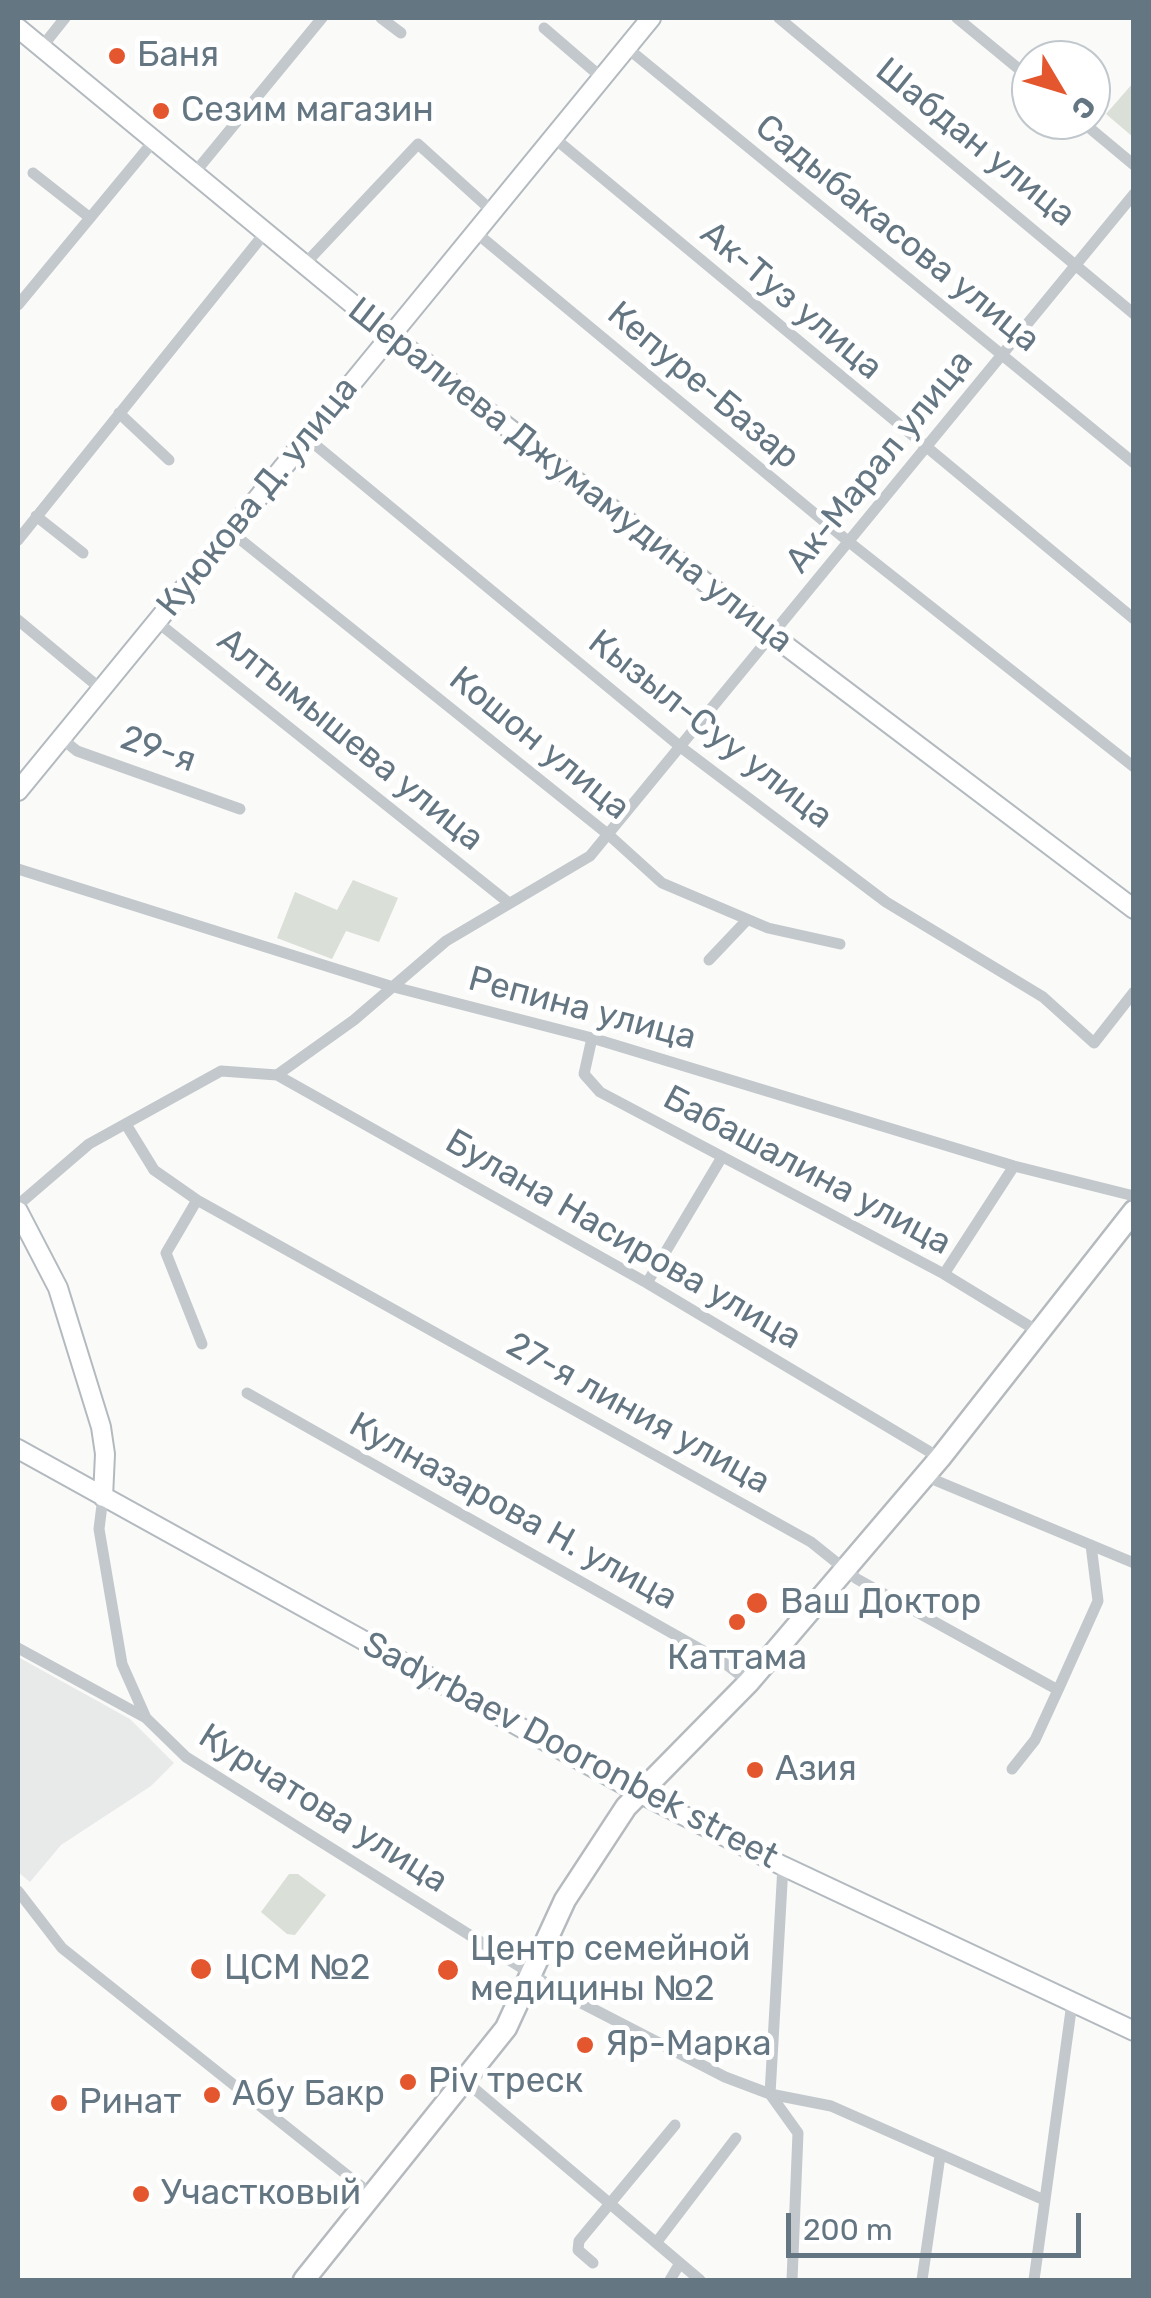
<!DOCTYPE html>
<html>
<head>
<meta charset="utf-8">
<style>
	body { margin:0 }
	#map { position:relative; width:1151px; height:2298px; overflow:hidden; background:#fafaf8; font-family:Rubik,sans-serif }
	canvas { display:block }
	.frame { position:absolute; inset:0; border:20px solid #657683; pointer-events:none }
	.north { position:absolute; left:1011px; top:40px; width:100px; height:100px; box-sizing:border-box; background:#fff; border:2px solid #c1c8cd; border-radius:50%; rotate:128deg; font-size:28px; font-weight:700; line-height:40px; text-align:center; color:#657683 }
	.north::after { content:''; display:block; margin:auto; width:35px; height:45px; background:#e4572e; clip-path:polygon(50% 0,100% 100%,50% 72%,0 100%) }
	.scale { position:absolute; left:786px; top:2213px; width:295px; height:45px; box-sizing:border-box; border:5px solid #657683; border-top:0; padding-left:12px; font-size:30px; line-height:35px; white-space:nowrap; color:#657683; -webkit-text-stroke:8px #fff; paint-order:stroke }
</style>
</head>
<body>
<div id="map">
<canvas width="1151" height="2298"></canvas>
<div class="frame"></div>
<div class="north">С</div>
<div class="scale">200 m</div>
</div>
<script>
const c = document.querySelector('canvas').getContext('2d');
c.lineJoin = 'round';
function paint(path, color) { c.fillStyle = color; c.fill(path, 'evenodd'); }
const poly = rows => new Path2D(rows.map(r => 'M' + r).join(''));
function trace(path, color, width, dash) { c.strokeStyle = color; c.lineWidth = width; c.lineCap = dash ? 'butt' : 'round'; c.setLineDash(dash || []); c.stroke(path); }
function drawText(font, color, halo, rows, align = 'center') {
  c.font = font + ' Rubik,sans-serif'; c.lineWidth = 10; c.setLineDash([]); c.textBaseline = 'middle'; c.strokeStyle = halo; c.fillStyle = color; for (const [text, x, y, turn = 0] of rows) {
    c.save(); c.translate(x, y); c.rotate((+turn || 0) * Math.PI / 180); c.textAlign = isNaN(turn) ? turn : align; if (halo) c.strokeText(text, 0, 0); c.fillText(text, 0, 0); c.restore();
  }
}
paint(poly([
	[18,1657,130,1719,174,1763,151,1786,61,1845,30,1882,18,1872]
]), '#e8e9e9');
paint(poly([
	[1133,83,1133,137,1106,114],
	[353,880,398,898,379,942,346,931,332,959,277,938,295,892,337,910],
	[289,1874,298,1874,326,1895,295,1935,287,1934,261,1912]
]), '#dadfd7');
const secondary = poly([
	[18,28,390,335,785,645,1134,909],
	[18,791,651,18],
	[18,1211,58,1288,101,1427,105,1454,103,1497],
	[18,1449,639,1793,783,1866,1134,2031]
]);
const primary = poly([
	[304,2280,506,2028,565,1900,626,1807,749,1682,940,1458,1134,1211]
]);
trace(secondary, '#b3babf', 22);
trace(primary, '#b5babe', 25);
trace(poly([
	[381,18,401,33],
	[779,18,1134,314],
	[957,18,1031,79],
	[544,28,601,77],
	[626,47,1134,463],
	[41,48,65,18],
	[1080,120,1134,165],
	[553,137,1134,619],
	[33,173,89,217],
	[192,176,322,18],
	[474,231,849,542,1134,767],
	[303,266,418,144,492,211],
	[18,305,152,143],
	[119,413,169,460],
	[307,438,682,748,886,902,1043,997,1094,1043,1134,992],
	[36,516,83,553],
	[231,532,610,836,662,883,768,928,840,944],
	[18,540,264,234],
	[18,620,101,689],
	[156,621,509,903],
	[61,738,77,751,240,809],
	[18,869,390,986,592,1038,1014,1166,1134,1196],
	[709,960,747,920],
	[592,1038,584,1074,600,1092,944,1274,1039,1332],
	[277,1075,647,1283,940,1458],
	[127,1126,154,1170,197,1200,811,1542,857,1579,1058,1690,1035,1740,1012,1769],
	[197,1200,166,1253,202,1344],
	[18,1205,89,1144,221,1071,277,1075,354,1020,446,941,590,856,1134,194],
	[944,1274,1014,1166],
	[647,1283,722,1157],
	[247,1393,723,1662,749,1682],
	[925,1476,1134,1563],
	[103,1497,99,1529,122,1664,146,1718],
	[18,1648,146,1718,186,1757,562,1993,725,2077,770,2094,831,2106,1042,2199],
	[1058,1690,1098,1601,1091,1545],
	[783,1866,770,2094,798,2133,792,2280],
	[18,1891,62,1948,372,2195],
	[464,2080,700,2280],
	[656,2243,736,2138],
	[593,2263,578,2250,579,2241,675,2125],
	[670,2280,680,2263],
	[922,2280,940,2156],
	[1034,2280,1072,2003]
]), '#c3c8cc', 11);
trace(secondary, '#fff', 18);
trace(primary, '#fff', 20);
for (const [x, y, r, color] of [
	[117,56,10,"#e4572e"],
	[161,111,10,"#e4572e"],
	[757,1603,12,"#e4572e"],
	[737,1622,10,"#e4572e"],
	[755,1770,10,"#e4572e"],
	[201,1969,12,"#e4572e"],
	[448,1970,12,"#e4572e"],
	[585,2045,10,"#e4572e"],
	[408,2082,10,"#e4572e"],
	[212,2095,10,"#e4572e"],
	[59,2103,10,"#e4572e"],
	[141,2194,10,"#e4572e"]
]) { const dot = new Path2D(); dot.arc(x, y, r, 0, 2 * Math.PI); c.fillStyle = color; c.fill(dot); trace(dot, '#fff', 4); }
drawText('35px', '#657683', '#fff', [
	["Баня",137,56],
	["Сезим магазин",181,111],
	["Ваш Доктор",780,1603],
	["Каттама",737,1659,"center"],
	["Азия",775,1770],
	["Центр семейной",470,1950],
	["медицины №2",470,1990],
	["ЦСМ №2",224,1969],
	["Яр-Марка",605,2045],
	["Piv треск",428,2082],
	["Абу Бакр",232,2095],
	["Ринат",79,2103],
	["Участковый",161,2194]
], 'left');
drawText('35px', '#657683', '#fff', [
	["Шабдан улица",975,143,39],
	["Садыбакасова улица",897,234,39],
	["Ак-Туз улица",791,301,40],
	["Кепуре-Базар",703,386,40],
	["Ак-Марал улица",880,462,-51],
	["Шералиева Джумамудина улица",570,476,38],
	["Куюкова Д. улица",258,497,-51],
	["Кызыл-Суу улица",710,730,38],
	["Алтымышева улица",350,740,39],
	["Кошон улица",539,744,39],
	["29-я",158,750,19],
	["Репина улица",582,1009,15],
	["Бабашалина улица",807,1171,28],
	["Булана Насирова улица",623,1240,30],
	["27-я линия улица",638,1414,29],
	["Кулназарова Н. улица",513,1512,29],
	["Sadyrbaev Dooronbek street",570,1751,28],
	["Курчатова улица",323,1809,32]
]);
</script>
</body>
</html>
